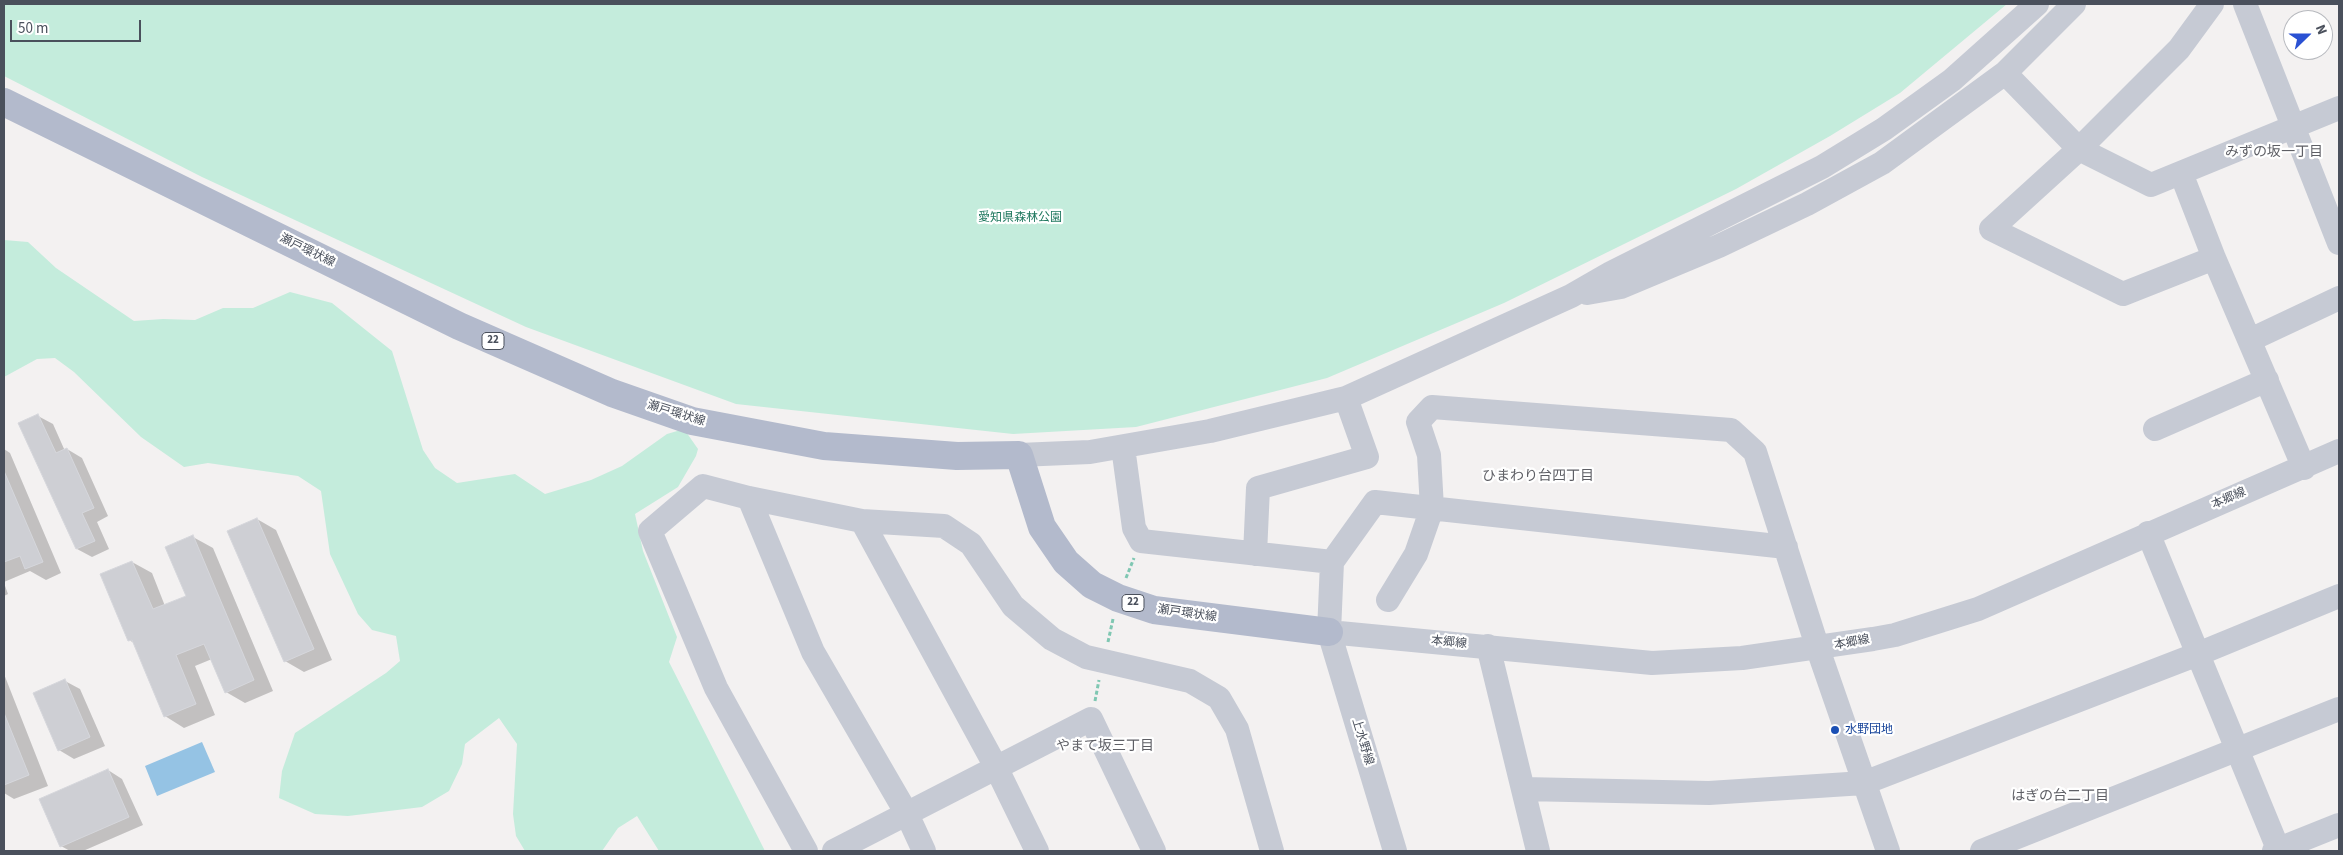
<!DOCTYPE html>
<html>
<head>
<meta charset="utf-8">
<style>
	body { margin:0 }
	#map { position:relative; width:2343px; height:855px; overflow:hidden; background:#f3f1f1; font-family:"Source Sans 3",sans-serif }
	canvas { display:block }
	.frame { position:absolute; inset:0; border:5px solid #4a505c; pointer-events:none }
	.north { position:absolute; left:2283px; top:10px; width:50px; height:50px; box-sizing:border-box; background:#fff; border:1px solid #b7b9be; border-radius:50%; rotate:68deg; font-size:14px; font-weight:700; line-height:20px; text-align:center; color:#4a505c }
	.north::after { content:''; display:block; margin:auto; width:18px; height:22px; background:#2a51d3; clip-path:polygon(50% 0,100% 100%,50% 72%,0 100%) }
	.scale { position:absolute; left:10px; top:20px; width:131px; height:22px; box-sizing:border-box; border:2px solid #4a505c; border-top:0; padding-left:6px; font-size:15px; line-height:18px; white-space:nowrap; color:#4a505c; -webkit-text-stroke:4px #fff; paint-order:stroke }
</style>
</head>
<body>
<div id="map">
<canvas width="2343" height="855"></canvas>
<div class="frame"></div>
<div class="north">N</div>
<div class="scale">50 m</div>
</div>
<script>
const c = document.querySelector('canvas').getContext('2d');
c.lineJoin = 'round';
function paint(path, color) { c.fillStyle = color; c.fill(path, 'evenodd'); }
const poly = rows => new Path2D(rows.map(r => 'M' + r).join(''));
function trace(path, color, width, dash) { c.strokeStyle = color; c.lineWidth = width; c.lineCap = dash ? 'butt' : 'round'; c.setLineDash(dash || []); c.stroke(path); }
function drawText(font, color, halo, rows, align = 'center') {
  c.font = font + ' "Source Sans 3","Noto Sans JP",sans-serif'; c.lineWidth = 4.5; c.setLineDash([]); c.textBaseline = 'middle'; c.strokeStyle = halo; c.fillStyle = color; for (const [text, x, y, turn = 0] of rows) {
    c.save(); c.translate(x, y); c.rotate((+turn || 0) * Math.PI / 180); c.textAlign = isNaN(turn) ? turn : align; if (halo) c.strokeText(text, 0, 0); c.fillText(text, 0, 0); c.restore();
  }
}
paint(poly([
	[4,4,2007,4,1900,93,1830,136,1736,189,1504,303,1327,378,1136,427,1013,434,736,404,526,327,202,177,4,76],
	[4,240,28,242,56,268,134,321,163,319,195,320,223,308,253,308,290,292,332,303,392,351,423,450,435,468,457,483,515,474,545,494,591,480,622,466,667,434,684,429,698,449,696,456,678,487,635,514,643,551,677,637,669,662,765,851,659,851,637,816,618,828,602,851,525,851,516,836,513,814,517,744,499,718,465,744,462,764,449,791,422,807,348,816,315,814,279,798,282,771,295,733,386,673,400,661,396,636,372,630,358,614,330,554,321,491,298,476,208,463,184,467,141,437,74,372,55,358,37,359,4,377]
]), '#c4ecdc');
paint(poly([
	[202,742,215,772,157,796,145,766]
]), '#95c3e4');
paint(poly([
	[38,416,53,424,65,451,67,449,82,458,108,516,97,522,109,549,92,557,77,549,20,424],
	[4,449,10,453,61,573,46,580,30,571,4,582],
	[257,519,276,530,332,660,304,672,285,661],
	[193,537,213,548,273,691,245,703,226,692,212,659,195,666,215,715,184,728,165,716,134,643,129,640,132,562,152,573,165,606,187,596],
	[4,583,8,594,4,596],
	[4,674,48,786,14,799,4,793],
	[65,681,80,689,105,746,74,759,59,750,35,694],
	[108,770,122,779,143,825,83,851,70,851,61,846]
]), '#0003');
const building = poly([
	[38,414,56,453,67,448,94,508,82,513,95,541,76,549,18,423,38,414],
	[4,471,43,562,25,569,20,556,4,562,4,471],
	[257,518,314,649,284,662,227,531,257,518],
	[193,535,254,680,225,693,204,644,176,655,196,704,164,717,132,640,128,641,100,574,132,561,153,609,186,596,165,547,193,535],
	[65,679,90,737,58,751,33,693,65,679],
	[4,713,29,775,4,785,4,713],
	[108,769,129,817,60,847,39,799,108,769]
]);
paint(building, '#cecfd4');
trace(building, '#d5d6db', 1);
trace(poly([
	[1126,578,1134,558],
	[1108,642,1113,619],
	[1095,701,1099,680]
]), '#7fc7b2', 3, [4, 2.5]);
trace(poly([
	[2212,4,2179,49,2079,149,1991,229,2123,294,2214,258],
	[2245,4,2339,243],
	[2005,73,2079,149,2151,185,2339,108],
	[2181,173,2214,258,2304,468],
	[1587,293,1621,287,1719,246,1807,204,1882,163,2005,73,2074,4],
	[2250,340,2339,298],
	[2155,429,2267,380],
	[1123,447,1134,528,1141,541,1332,562],
	[1019,455,1090,452,1210,431,1346,398,1571,296,1611,273,1822,167,1884,129,1952,80,2037,4],
	[749,498,813,652,907,814,924,851],
	[862,521,996,767,1037,851],
	[2148,533,2279,851],
	[1255,554,1258,488,1367,457,1346,398],
	[1388,600,1416,554,1432,508,1429,455,1418,422,1432,407,1731,430,1755,452,1818,649,1888,851],
	[1329,632,1652,663,1742,658,1873,639,1895,635,1978,609,2339,451],
	[1488,646,1538,851],
	[1523,789,1709,793,1864,783,2198,654,2339,596],
	[806,851,716,688,650,531,703,486,749,498,862,521,944,526,971,544,1013,606,1052,639,1086,657,1190,681,1219,698,1237,729,1272,851],
	[834,851,1091,719,1154,851],
	[1395,851,1329,632,1332,562,1375,502,1786,547],
	[1982,851,2339,709],
	[2274,851,2339,825]
]), '#c6cad4', 24);
trace(poly([
	[4,102,459,326,612,393,692,421,824,446,957,456,1019,455,1042,527,1066,562,1092,585,1118,598,1154,610,1329,632]
]), '#b3bacc', 28);
for (const [x, y, r, color] of [
	[1835,730,5,"#1a4fb4"]
]) { const dot = new Path2D(); dot.arc(x, y, r, 0, 2 * Math.PI); c.fillStyle = color; c.fill(dot); trace(dot, '#fff', 2); }
for (const [x, y, w] of [
	[493,341,22],
	[1133,603,22]
]) { const box = new Path2D(); box.roundRect(x - w / 2, y - 8.5, w, 17, 4); c.fillStyle = '#fff'; c.fill(box); trace(box, '#4a505c', 1); }
drawText('bold 11px', '#4a505c', null, [
	["22",493,341],
	["22",1133,603]
]);
drawText('12px', '#20785f', '#fff', [
	["愛知県森林公園",1020,218]
]);
drawText('12px', '#4a505c', '#fff', [
	["瀬戸環状線",307,251,26],
	["瀬戸環状線",676,414,17],
	["本郷線",2229,499,-23],
	["瀬戸環状線",1187,614,8],
	["本郷線",1449,643,5],
	["本郷線",1852,643,-10],
	["上水野線",1362,742,73]
]);
drawText('12px', '#164399', '#fff', [
	["水野団地",1845,730]
], 'left');
drawText('14px', '#5e5f65', '#fff', [
	["みずの坂一丁目",2274,153],
	["ひまわり台四丁目",1538,477],
	["やまて坂三丁目",1105,747],
	["はぎの台二丁目",2060,797]
]);
</script>
</body>
</html>
